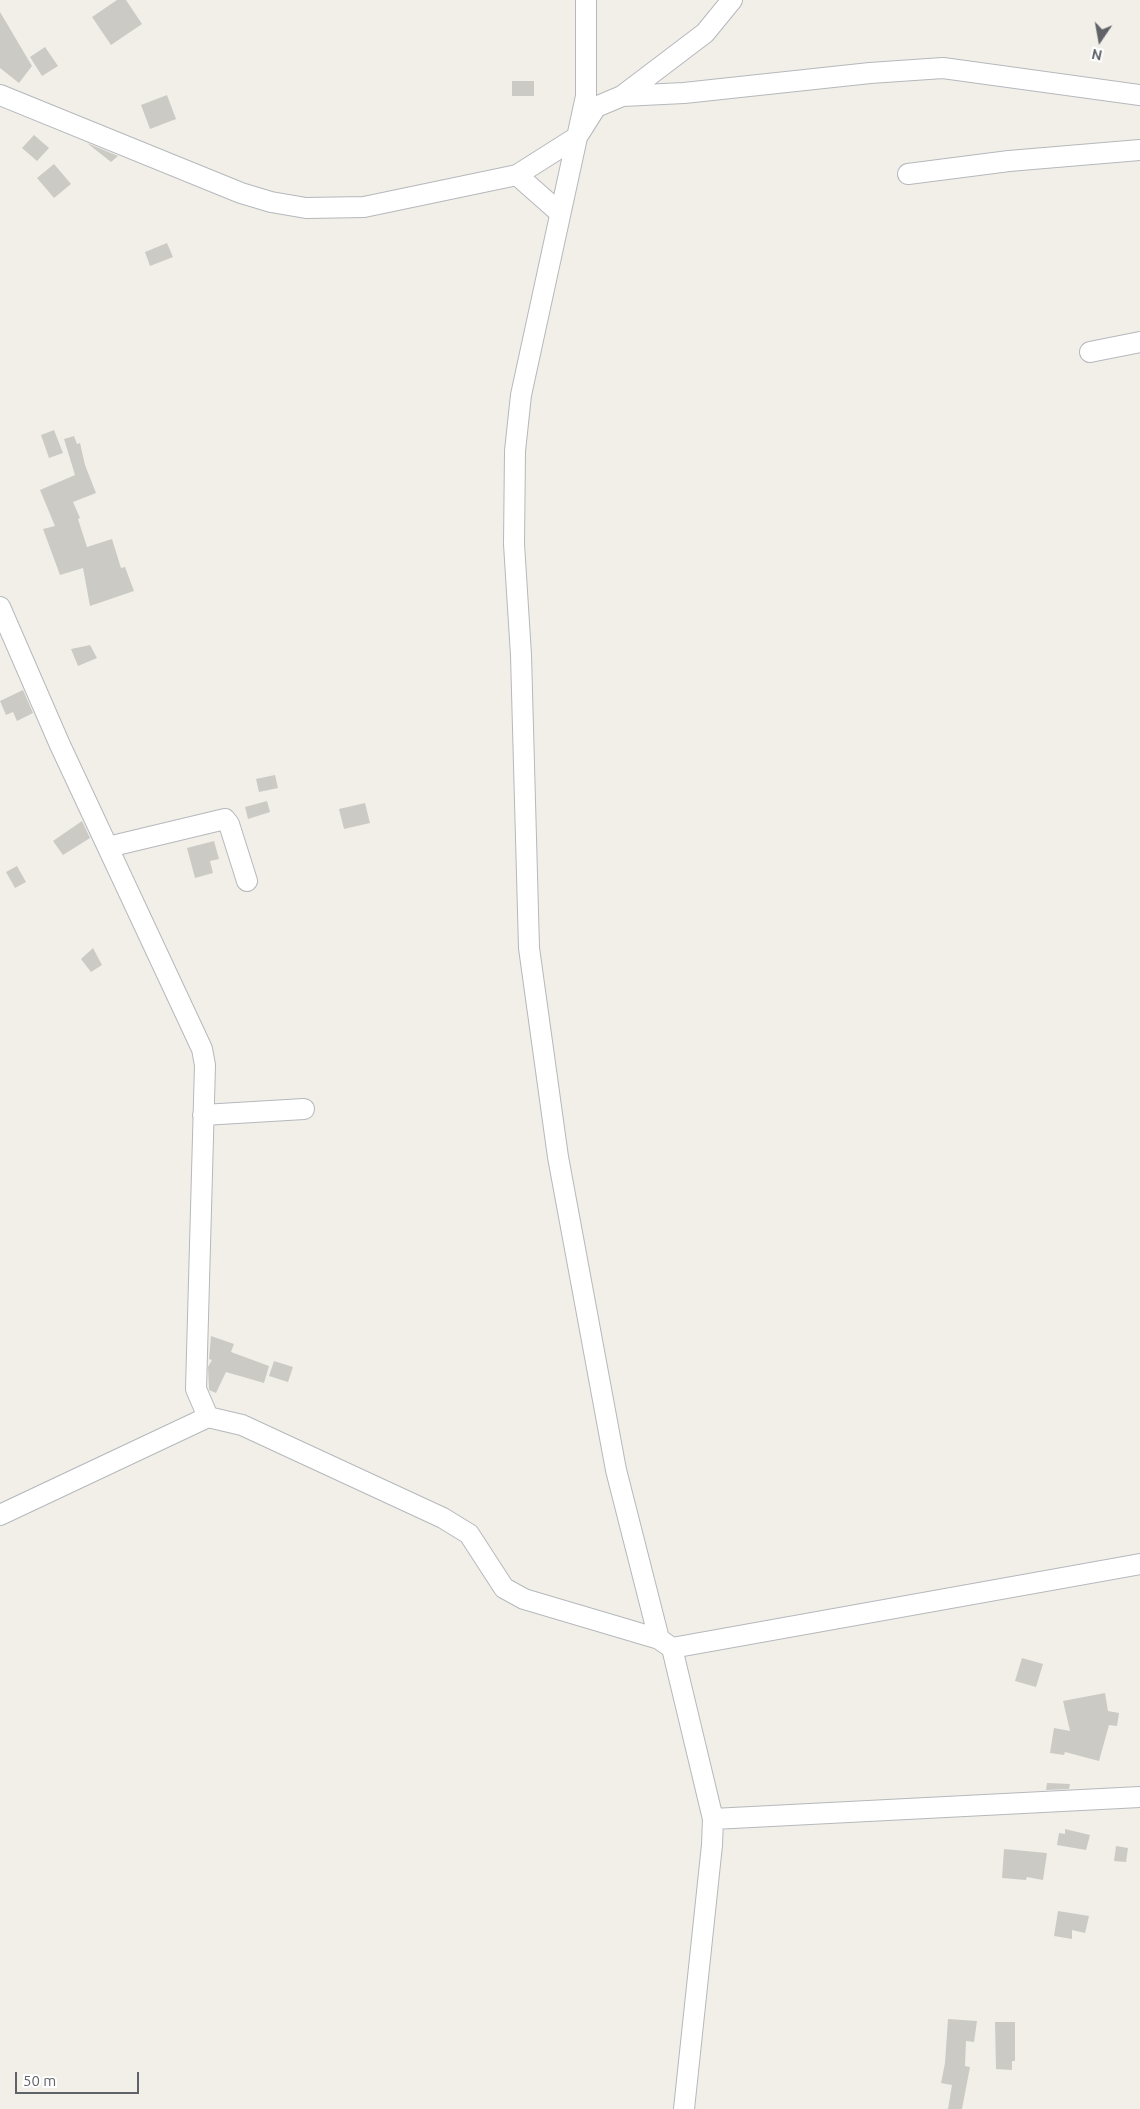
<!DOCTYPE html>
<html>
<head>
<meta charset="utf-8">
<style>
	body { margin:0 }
	#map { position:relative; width:1140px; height:2109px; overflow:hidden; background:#f1efe8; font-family:Ubuntu,sans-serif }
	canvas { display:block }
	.north { position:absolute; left:1075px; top:15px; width:50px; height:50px; -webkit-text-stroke:4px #fff; paint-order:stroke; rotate:192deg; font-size:14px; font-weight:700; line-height:20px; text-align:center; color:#5f6368 }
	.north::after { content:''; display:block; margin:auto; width:18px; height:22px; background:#5f6368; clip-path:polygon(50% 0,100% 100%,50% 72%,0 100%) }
	.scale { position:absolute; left:15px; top:2072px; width:124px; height:22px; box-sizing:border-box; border:2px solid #5f6368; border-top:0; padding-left:6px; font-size:15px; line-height:18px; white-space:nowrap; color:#5f6368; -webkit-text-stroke:4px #fff; paint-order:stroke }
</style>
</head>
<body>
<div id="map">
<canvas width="1140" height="2109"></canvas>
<div class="north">N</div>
<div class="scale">50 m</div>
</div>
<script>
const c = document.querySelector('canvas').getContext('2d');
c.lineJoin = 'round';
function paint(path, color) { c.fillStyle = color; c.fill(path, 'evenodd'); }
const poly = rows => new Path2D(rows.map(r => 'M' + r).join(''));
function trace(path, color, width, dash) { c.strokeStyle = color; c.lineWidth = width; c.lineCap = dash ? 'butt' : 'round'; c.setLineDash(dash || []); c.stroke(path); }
paint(poly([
	[117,0,126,0,142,24,111,45,92,17],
	[0,12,32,66,19,83,0,68],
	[45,47,58,66,42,76,30,57],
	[512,81,534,81,534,96,512,96],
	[167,95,176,119,150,129,141,105],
	[34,135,49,148,37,161,22,148],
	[87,143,118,156,111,162],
	[54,164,71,184,54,198,37,178],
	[167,243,173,257,150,266,145,252],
	[54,430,63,453,49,458,41,435],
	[74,436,77,444,80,443,85,465,96,493,73,502,80,518,78,519,87,547,112,539,121,568,125,567,134,591,90,606,83,568,60,575,43,529,55,526,40,490,75,475,64,439],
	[90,645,97,658,78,666,71,649],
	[23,690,33,713,17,721,13,712,6,715,0,701],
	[275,775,278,788,259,792,256,779],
	[267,801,270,812,248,819,245,807],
	[365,803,370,823,344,829,339,809],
	[82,821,90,838,63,855,53,841],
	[214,841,219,859,210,861,213,873,195,878,187,848],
	[17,866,26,882,15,888,6,872],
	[93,948,102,965,91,972,81,959],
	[211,1336,234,1344,231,1352,269,1366,264,1383,226,1372,216,1393,209,1390,208,1367,212,1360,209,1359],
	[274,1361,293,1367,288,1382,269,1376],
	[1022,1658,1043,1664,1036,1687,1015,1681],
	[1105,1693,1108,1711,1119,1713,1117,1726,1109,1725,1099,1761,1065,1752,1064,1755,1050,1753,1054,1728,1070,1731,1063,1701],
	[1047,1783,1070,1784,1069,1789,1046,1790],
	[1065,1829,1090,1835,1086,1850,1057,1845,1059,1833,1065,1834],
	[1116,1846,1128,1848,1126,1862,1114,1861],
	[1004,1849,1047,1853,1043,1880,1027,1877,1026,1880,1002,1878],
	[1058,1911,1089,1916,1085,1933,1072,1930,1072,1939,1054,1936],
	[948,2019,977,2021,974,2042,966,2041,965,2066,970,2067,962,2109,948,2109,952,2085,941,2083,945,2063],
	[995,2022,1015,2022,1015,2061,1012,2061,1012,2070,996,2069]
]), '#cccac5');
const minor = poly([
	[586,0,586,96,521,395,515,451,514,544,521,655,529,948,558,1157,616,1470,659,1639,672,1648,713,1819,712,1845,684,2109],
	[0,95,241,193,271,202,306,208,364,207,517,175,577,137,596,107,622,96,705,33,732,0],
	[622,96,684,93,870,73,943,68,1140,95],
	[908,174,1009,161,1140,150],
	[517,175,560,213],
	[1090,352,1140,342],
	[0,607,60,745,202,1049,205,1065,196,1389,208,1417,242,1425,443,1518,469,1534,504,1588,524,1599,659,1639],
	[108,847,225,819,229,824,247,881],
	[203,1115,304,1109],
	[0,1515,208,1417],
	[672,1648,1140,1564],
	[713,1819,1140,1797]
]);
trace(minor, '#b5b8bc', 22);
trace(minor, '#fff', 20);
</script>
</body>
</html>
